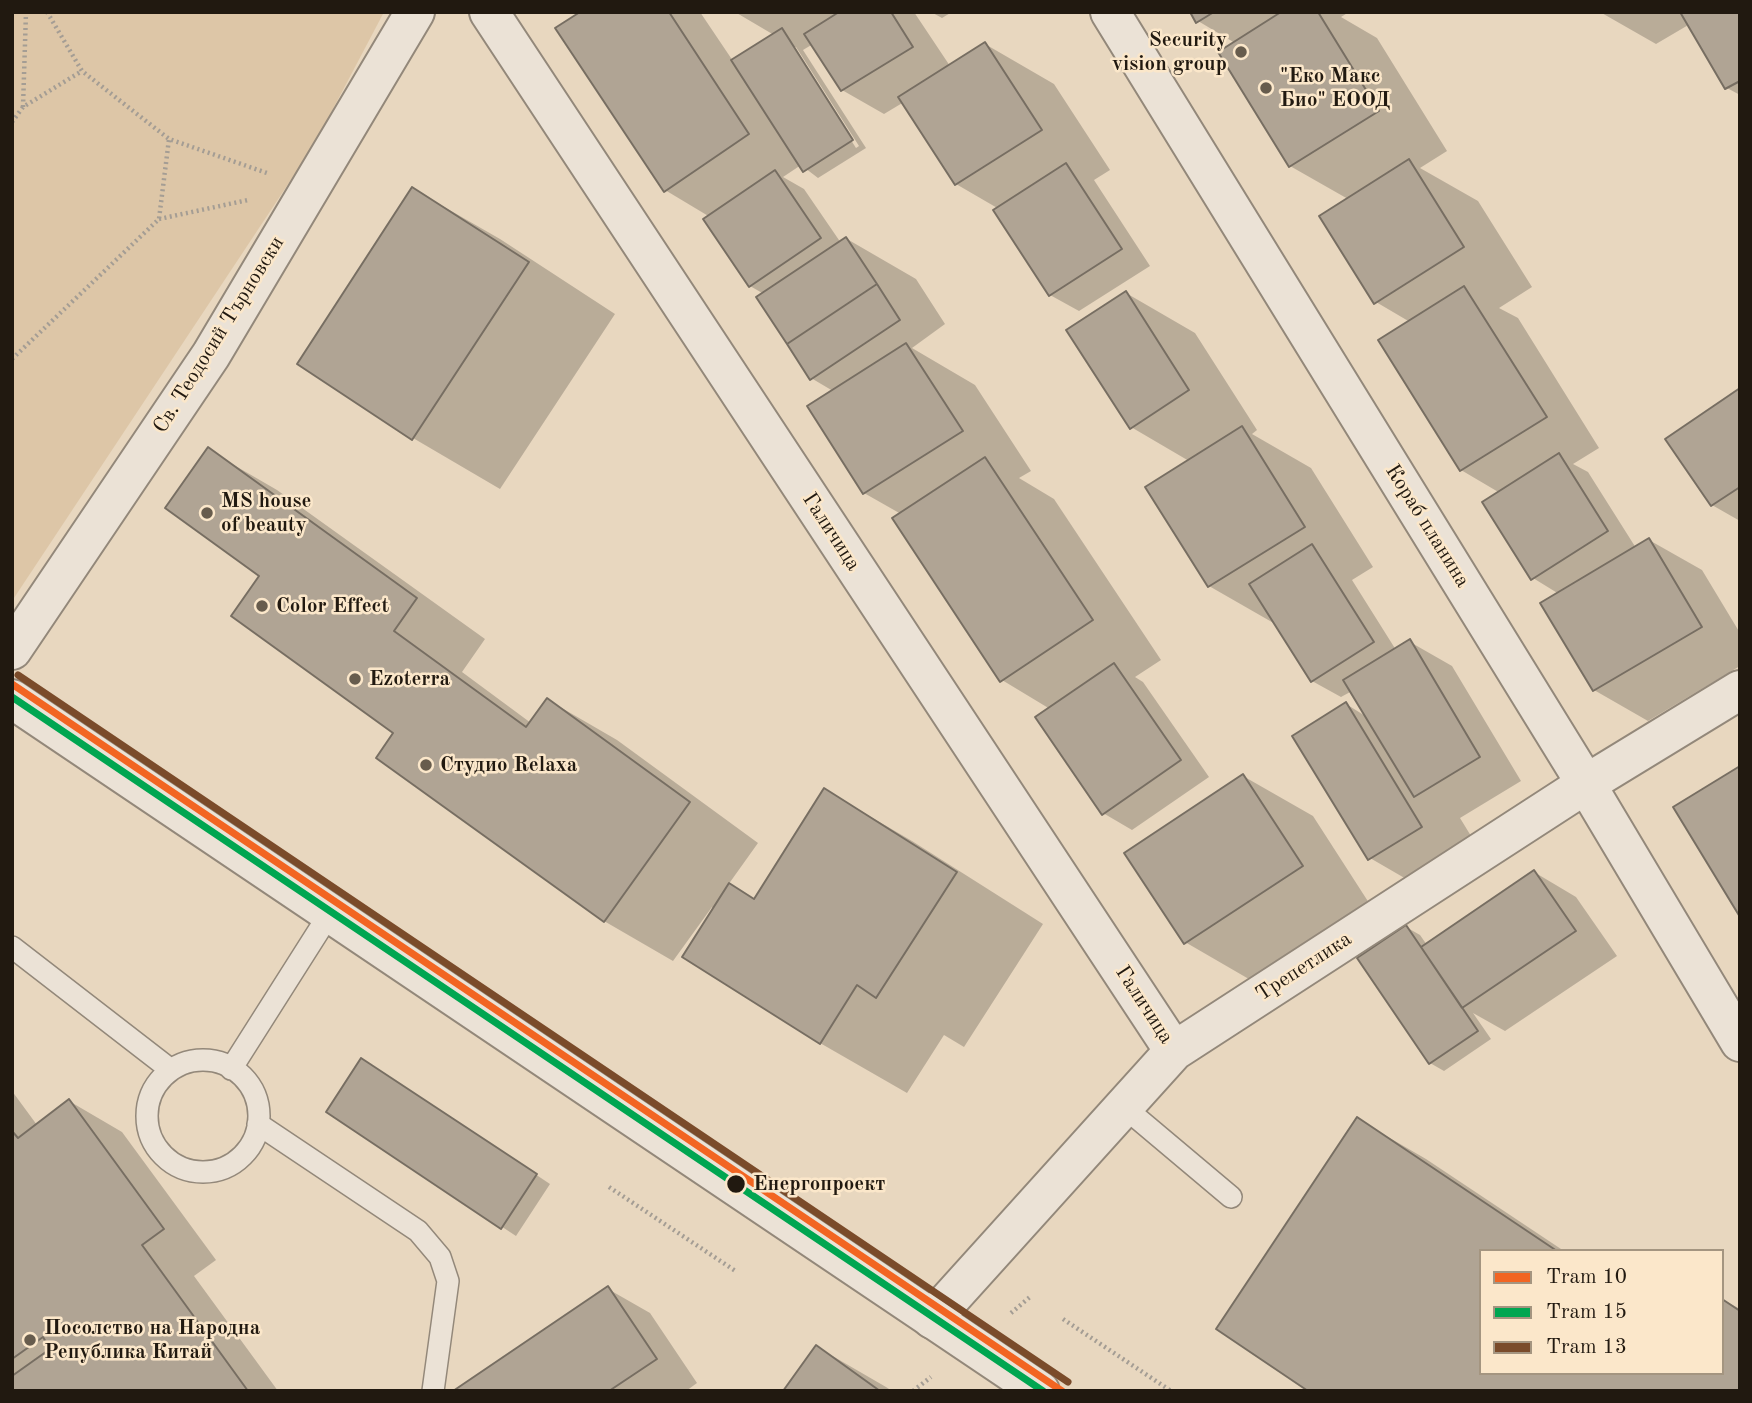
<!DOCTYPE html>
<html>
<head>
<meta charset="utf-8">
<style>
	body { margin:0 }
	#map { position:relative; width:1752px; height:1403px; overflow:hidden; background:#e8d7bf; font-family:"Old Standard TT",serif }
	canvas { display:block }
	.frame { position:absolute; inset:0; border:14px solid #211910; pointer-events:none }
	.legend { position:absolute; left:1479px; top:1249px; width:245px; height:126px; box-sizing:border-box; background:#fbe7ca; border:2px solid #a49580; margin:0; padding:9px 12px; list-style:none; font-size:21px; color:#211910 }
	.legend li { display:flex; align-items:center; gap:14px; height:35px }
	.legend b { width:35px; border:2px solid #a49580 }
</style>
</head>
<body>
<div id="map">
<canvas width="1752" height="1403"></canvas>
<div class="frame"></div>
<ul class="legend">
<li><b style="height:9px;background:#f26522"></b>Tram 10</li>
<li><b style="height:9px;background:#00a651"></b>Tram 15</li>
<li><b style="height:9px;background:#7a4b2a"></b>Tram 13</li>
</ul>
</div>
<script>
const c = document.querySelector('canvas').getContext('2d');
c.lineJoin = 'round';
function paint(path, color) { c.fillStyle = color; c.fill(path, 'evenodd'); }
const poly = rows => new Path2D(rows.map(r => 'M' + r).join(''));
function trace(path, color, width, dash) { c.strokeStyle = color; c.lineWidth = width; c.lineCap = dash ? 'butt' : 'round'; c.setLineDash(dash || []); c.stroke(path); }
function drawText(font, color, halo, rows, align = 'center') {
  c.font = font + ' "Old Standard TT",serif'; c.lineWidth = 5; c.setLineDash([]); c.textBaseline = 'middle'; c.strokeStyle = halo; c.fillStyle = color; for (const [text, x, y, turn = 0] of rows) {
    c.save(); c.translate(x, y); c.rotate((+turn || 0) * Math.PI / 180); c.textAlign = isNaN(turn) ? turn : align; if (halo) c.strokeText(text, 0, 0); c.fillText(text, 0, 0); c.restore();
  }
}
paint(poly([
	[12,12,384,12,314,145,12,601]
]), '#ddc6a7');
paint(poly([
	[583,12,700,12,733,61,774,35,735,12,914,12,950,66,985,44,1054,84,1110,170,1094,180,1150,266,1079,311,1050,295,999,209,956,184,904,102,884,114,842,90,813,44,803,50,866,148,818,178,801,165,783,177,804,189,841,243,847,239,916,279,945,324,912,348,975,385,1031,471,1019,478,1054,499,1161,660,1135,677,1143,682,1209,777,1132,830,1103,813,1050,709,1002,680,901,514,864,493,833,391,811,378,764,294,750,286,710,217,665,190],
	[792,47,796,47,859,146,856,148],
	[931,12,952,12,942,18],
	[1192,12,1349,12,1341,17,1377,38,1447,151,1420,168,1478,201,1532,287,1499,308,1518,318,1599,448,1573,464,1588,472,1636,548,1649,540,1702,570,1740,633,1740,666,1648,721,1594,690,1559,594,1533,578,1500,493,1461,470,1410,322,1376,302,1348,199,1290,166,1235,43,1198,21],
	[1600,12,1740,12,1740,95,1727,88,1690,24,1656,44],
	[413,189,500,239,615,314,500,489,413,438],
	[1126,293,1195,333,1257,430,1252,434,1311,468,1373,567,1352,580,1396,650,1410,642,1452,666,1521,781,1460,818,1490,867,1439,898,1370,858,1346,704,1367,717,1352,691,1341,697,1312,681,1277,625,1209,586,1189,461,1131,427],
	[1740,390,1740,521,1712,505,1667,439],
	[208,450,277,490,485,639,462,672,531,723,548,700,617,740,758,843,728,885,755,901,825,790,912,841,1043,924,964,1047,944,1035,907,1093,820,1043,712,907,673,961,604,921,396,732,261,576],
	[1243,776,1313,816,1371,906,1254,982,1185,942],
	[1534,872,1576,897,1617,956,1505,1031,1473,1013,1491,1039,1444,1071,1430,1063,1406,927,1420,935,1427,945],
	[376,1068,550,1184,516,1236,328,1112],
	[12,1091,37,1125,69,1101,122,1132,216,1260,194,1276,278,1391,12,1391],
	[1357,1119,1426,1159,1564,1251,1481,1251,1481,1373,1722,1373,1722,1299,1740,1309,1740,1391,1311,1391],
	[608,1289,650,1313,697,1383,686,1391,456,1391],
	[817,1347,886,1387,892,1391,786,1391]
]), '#0003');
const building = poly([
	[580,12,669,12,749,134,664,192,555,28,580,12],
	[839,12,891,12,913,47,841,91,804,34,839,12],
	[1190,12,1214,12,1196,23,1190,12],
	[1281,12,1318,12,1379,111,1289,167,1218,52,1281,12],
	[1680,12,1740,12,1740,81,1725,89,1680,12],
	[782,28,853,140,803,172,731,60,782,28],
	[985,42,1042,130,955,185,898,97,985,42],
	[1409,159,1464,247,1374,304,1319,216,1409,159],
	[1066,163,1122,249,1049,296,993,210,1066,163],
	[775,170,821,238,749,287,703,219,775,170],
	[412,187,529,262,412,440,297,364,412,187],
	[846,237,877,284,787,344,756,297,846,237],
	[877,284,900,320,810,380,787,344,877,284],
	[1464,286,1547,417,1460,471,1378,340,1464,286],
	[1126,291,1189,390,1130,429,1066,330,1126,291],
	[906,343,963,431,863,494,807,406,906,343],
	[1740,388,1740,487,1711,506,1665,439,1740,388],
	[1242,426,1305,527,1208,587,1145,487,1242,426],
	[208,447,417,598,394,631,526,727,547,698,690,802,604,922,376,758,393,733,231,616,259,576,165,508,208,447],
	[1559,453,1608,531,1531,580,1482,502,1559,453],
	[985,457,1093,620,1000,682,892,518,985,457],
	[1649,538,1702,627,1593,691,1540,603,1649,538],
	[1312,544,1374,642,1311,682,1249,584,1312,544],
	[1410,639,1480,757,1414,797,1343,680,1410,639],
	[1114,663,1181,760,1102,815,1035,717,1114,663],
	[1346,702,1422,827,1368,860,1292,736,1346,702],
	[1740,766,1740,917,1673,807,1740,766],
	[1243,774,1303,866,1184,944,1124,853,1243,774],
	[824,788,957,872,876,998,857,985,820,1044,682,957,729,883,754,899,824,788],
	[1534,870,1576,931,1462,1008,1421,947,1534,870],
	[1406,925,1478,1031,1429,1064,1357,958,1406,925],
	[361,1058,537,1174,501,1229,326,1112,361,1058],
	[69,1099,164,1229,142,1245,248,1391,12,1391,12,1376,50,1349,43,1337,12,1359,12,1131,18,1138,69,1099],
	[1357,1117,1557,1251,1481,1251,1481,1373,1722,1373,1722,1299,1740,1311,1740,1391,1308,1391,1216,1329,1357,1117],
	[608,1286,657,1359,609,1391,453,1391,608,1286],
	[816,1345,880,1391,783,1391,816,1345]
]);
paint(building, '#b0a494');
trace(building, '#776e62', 2);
const service = poly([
	[12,947,171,1070],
	'147 1116a56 56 0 1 1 112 0a56 56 0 1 1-112 0Z',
	[231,1069,330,913],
	[1124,1107,1231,1197],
	[258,1124,418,1231,440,1257,448,1281,433,1391]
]);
const minor = poly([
	[489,12,1174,1051],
	[1110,12,1586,784,1740,1042],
	[12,650,211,355,415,12],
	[932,1319,1174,1051,1586,784,1740,690]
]);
const tertiary = poly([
	[12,699,1040,1391]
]);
trace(service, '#93887a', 24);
trace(minor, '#93887a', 42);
trace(tertiary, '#93887a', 42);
trace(poly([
	[47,12,82,71,169,139,267,173],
	[23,107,26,12],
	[12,122,23,107,82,71],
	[159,219,248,200],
	[12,359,159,219,169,139],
	[609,1187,737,1272],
	[1011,1313,1030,1297],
	[1063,1319,1171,1391],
	[913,1391,931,1377]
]), '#a49d94', 4.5, [2, 3.5]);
trace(service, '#ebe2d6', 21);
trace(minor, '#ebe2d6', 38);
trace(tertiary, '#ebe2d6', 38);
trace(poly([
	[12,684,1062,1391]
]), '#f26522', 7);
trace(poly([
	[12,697,1043,1391]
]), '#00a651', 7);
trace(poly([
	[18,675,1068,1382]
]), '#7a4b2a', 7);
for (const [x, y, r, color] of [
	[1241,52,7,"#675c4d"],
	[1266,88,7,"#675c4d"],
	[207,513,7,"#675c4d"],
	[262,606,7,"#675c4d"],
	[355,679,7,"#675c4d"],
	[426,765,7,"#675c4d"],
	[736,1184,10,"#211910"],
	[30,1340,7,"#675c4d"]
]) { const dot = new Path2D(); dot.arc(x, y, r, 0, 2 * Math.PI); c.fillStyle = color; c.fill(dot); trace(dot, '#fbe7ca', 2.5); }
drawText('bold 21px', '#211910', '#fbe7ca', [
	["Security",1227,40,"right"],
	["vision group",1227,64,"right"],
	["\"Еко Макс",1280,76],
	["Био\" ЕООД",1280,100],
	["MS house",221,501],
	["of beauty",221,525],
	["Color Effect",276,606],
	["Ezoterra",369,679],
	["Студио Relaxa",440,765],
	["Посолство на Народна",44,1328],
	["Република Китай",44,1352]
], 'left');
drawText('21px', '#211910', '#fbe7ca', [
	["Св. Теодосий Търновски",219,335,-58],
	["Кораб планина",1427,526,58],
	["Галичица",831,532,57],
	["Трепетлика",1304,967,-33],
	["Галичица",1144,1005,57]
]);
drawText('bold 21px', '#211910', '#fbe7ca', [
	["Енергопроект",753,1184]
], 'left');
</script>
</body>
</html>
